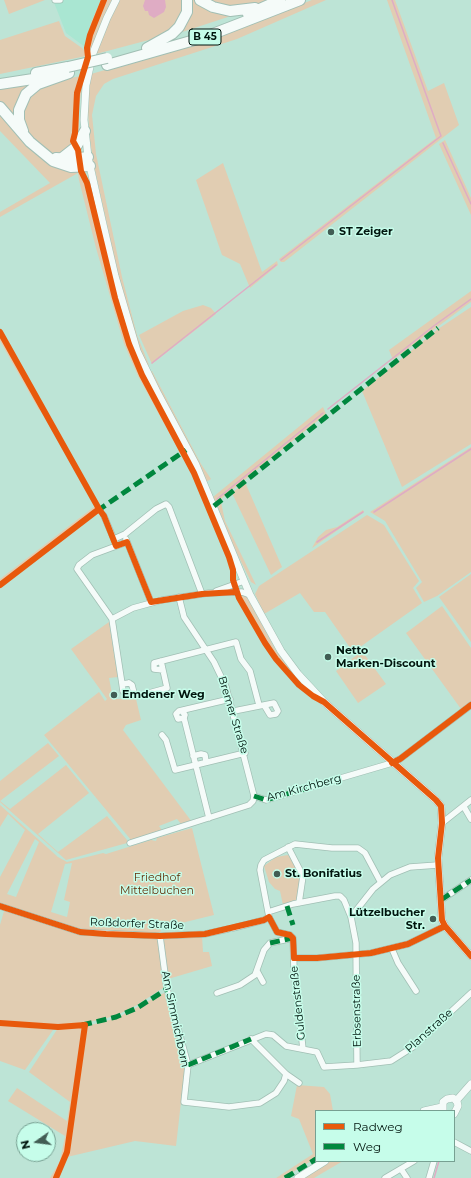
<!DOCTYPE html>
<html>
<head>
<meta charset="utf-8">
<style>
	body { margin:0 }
	#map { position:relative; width:471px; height:1178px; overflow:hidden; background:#bde4d6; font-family:Montserrat,sans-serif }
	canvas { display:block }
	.legend { position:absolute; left:315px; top:1110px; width:140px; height:52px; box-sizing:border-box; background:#c6fdea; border:1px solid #77a092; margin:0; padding:5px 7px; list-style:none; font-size:12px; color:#00150e }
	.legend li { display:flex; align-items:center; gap:8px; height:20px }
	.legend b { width:20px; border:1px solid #77a092 }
	.north { position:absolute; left:16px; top:1122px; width:40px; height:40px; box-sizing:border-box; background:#c6fdea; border:1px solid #77a092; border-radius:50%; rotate:256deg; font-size:11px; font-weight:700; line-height:16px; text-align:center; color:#00150e }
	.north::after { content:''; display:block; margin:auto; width:14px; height:18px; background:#425d54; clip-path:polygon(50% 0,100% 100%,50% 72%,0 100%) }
</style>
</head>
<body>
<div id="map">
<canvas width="471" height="1178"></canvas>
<ul class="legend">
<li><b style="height:5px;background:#e8590c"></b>Radweg</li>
<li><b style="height:5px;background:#00873e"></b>Weg</li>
</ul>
<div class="north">N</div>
</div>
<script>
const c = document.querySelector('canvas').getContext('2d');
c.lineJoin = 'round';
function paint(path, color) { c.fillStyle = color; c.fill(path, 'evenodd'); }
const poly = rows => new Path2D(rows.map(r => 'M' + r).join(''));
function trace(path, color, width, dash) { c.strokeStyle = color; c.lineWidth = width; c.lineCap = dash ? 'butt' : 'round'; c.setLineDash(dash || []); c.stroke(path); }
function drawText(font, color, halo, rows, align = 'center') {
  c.font = font + ' Montserrat,sans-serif'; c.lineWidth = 3; c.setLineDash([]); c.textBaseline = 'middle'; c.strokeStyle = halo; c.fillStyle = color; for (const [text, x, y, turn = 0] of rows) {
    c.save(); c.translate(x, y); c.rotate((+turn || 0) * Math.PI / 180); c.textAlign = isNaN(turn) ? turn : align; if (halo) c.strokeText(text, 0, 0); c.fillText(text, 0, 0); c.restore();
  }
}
paint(poly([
	[53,0,101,0,91,23,85,47,66,33]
]), '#a9e6d2');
paint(poly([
	[4,0,45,0,9,14],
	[101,0,103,0,93,25,86,49,85,47,91,23],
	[105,0,112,0,88,56,91,35],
	[120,0,184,0,184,7,177,25,160,37,96,54,107,25],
	[189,0,197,0,234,15,179,33],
	[209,0,270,0,248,7,234,7,220,5],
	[312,0,326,0,237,39,113,79,104,84,96,96,92,115,96,154,122,277,137,335,149,365,147,366,140,350,118,275,94,166,90,140,87,98,91,74,207,41],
	[387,0,395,0,428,91,444,83,459,125,284,262,281,262,279,259,436,138],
	[59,21,65,36,82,48,86,52,86,56,0,74,0,40],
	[81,76,75,106,75,129,71,140,74,148,57,154,49,152,28,135,21,116,27,96,50,82],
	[84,76,79,106,79,136,74,141,76,133,77,100],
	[32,84,17,121,0,104,0,89],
	[0,111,23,141,40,157,79,170,86,184,114,298,128,344,141,376,180,450,179,451,138,376,124,344,96,248,79,180,78,173,0,217,0,212,50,183,0,131],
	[445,140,471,198,471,215,439,144],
	[223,163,262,272,277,261,278,265,250,288,240,264,222,255,196,180],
	[82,171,85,172,89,182,118,297,131,343,182,446,181,447,143,375,130,344,116,297,87,183],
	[471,291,471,302,393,360,389,350],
	[203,305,211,308,216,314,152,364,139,335,183,311],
	[471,307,471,444,402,487,362,391,438,329],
	[0,335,41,409,39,410,0,341],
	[152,371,201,464,211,479,206,482,150,372],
	[323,407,326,414,216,503,213,497],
	[471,447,471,572,437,596,424,602,416,588,422,582,385,521,370,512],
	[185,454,187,454,196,472,234,564],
	[245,482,282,567,271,575,232,493],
	[221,502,225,521,256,585,251,582,231,541,218,507],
	[95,506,95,509,0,584,0,579],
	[363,510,364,512,312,548,318,537,326,530,337,527],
	[367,515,384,525,419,581,413,588,422,603,353,652,325,612,314,612,300,593,264,614,255,594,259,586],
	[471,574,471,642,439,597],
	[239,594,247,596,276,651,300,681,289,673,276,658,247,612],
	[442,606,471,648,471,701,461,709,406,633],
	[109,622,118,677,109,678,113,699,136,699,141,720,126,725,123,730,192,822,182,825,177,819,159,826,163,832,131,840,44,735,99,692,105,701,107,699,71,649],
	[362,651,386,684,358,703,336,671],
	[48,743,59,756,0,801,10,809,66,765,89,793,38,834,58,852,107,816,127,840,127,843,66,860,0,802,0,781],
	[0,805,58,857,67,862,103,853,106,854,151,840,156,841,157,838,192,828,214,915,161,928,160,935,106,933,78,929,0,903,0,877,25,830,8,814,0,827],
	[35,839,39,842,16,897,7,894],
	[72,863,64,900,70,902,67,917,51,912,65,864],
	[288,855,301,874,297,901,283,905,280,891,275,889,269,882,264,866,276,857],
	[0,906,79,933,158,937,163,988,137,1005,115,1016,85,1023,57,1025,0,1022,0,925,4,911,0,909],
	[202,936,203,952,209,952,212,966,168,979,163,940],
	[164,993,168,999,185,1067,176,1146,135,1141,67,1157,87,1026,117,1018],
	[0,1024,20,1027,53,1030,25,1070,0,1061],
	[83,1026,79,1064,66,1151,55,1178,50,1178,60,1161,65,1136,8,1101,17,1088,67,1121,70,1102,29,1072,58,1028],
	[297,1085,324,1087,330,1094,333,1111,316,1111,316,1158,283,1178,276,1178,313,1154,299,1119,291,1116],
	[331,1161,343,1161,314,1178,304,1178]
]), '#e1cdb2');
paint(poly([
	[145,0,165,0,166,7,164,12,154,18,149,15,148,11,145,11,143,6]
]), '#dfacc4');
trace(poly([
	[443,143,471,204],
	[281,260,441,136,392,0],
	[152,363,276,265],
	[328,409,435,325,471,299],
	[217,499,323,413],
	[374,512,471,449],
	[317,542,363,512],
	[434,1178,439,1161]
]), '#dfacc4', 1.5);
const street = poly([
	[55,0,60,0],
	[104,516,115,542],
	[114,539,125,534,156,509,166,504,169,507,202,594],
	[126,539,151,602],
	[216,591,244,581],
	[112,619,133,608,162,600,209,593,242,592,250,595],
	[112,619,77,569,79,565,92,555,127,542],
	[112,619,122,684],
	[163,670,154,669,154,663,236,642,241,659,250,671,259,705],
	[129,683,132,685,134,693,126,694,123,691,122,684,129,683],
	[134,693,138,696,167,688,161,661],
	[182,711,185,715,184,718,178,719,176,714,179,711,230,699],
	[234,711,264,705,270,715,276,714,278,711,274,703,264,705],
	[184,718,209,818],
	[162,735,166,740,175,770,245,753],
	[193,756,201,754,205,755,206,762],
	[254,796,266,800,392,763,400,759,471,705],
	[464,807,471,819],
	[442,823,471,800],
	[130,843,249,805,253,801,254,796,226,687,214,662,184,617,179,597],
	[288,847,303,876,299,903],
	[441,900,471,880],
	[0,906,80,932,160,936,205,934,228,929],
	[268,912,293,904,335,896,340,896,344,900,351,917,356,943,357,1065],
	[351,917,373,889,390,875,410,867,438,865],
	[233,928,264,920,269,917],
	[160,936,167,989,188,1065,184,1102,229,1107,260,1103,276,1093,284,1081,286,1074],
	[392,949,398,963,416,991],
	[294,958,317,958,371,953,408,944,445,926],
	[257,971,263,982],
	[217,993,240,985,255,975,264,950,270,943,293,938],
	[251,1039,286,1074,299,1083],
	[303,1049,294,970,293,938,290,935,277,932,269,917,260,870,261,865,264,860,295,844,332,848,358,848,365,853,380,881],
	[188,1065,266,1034,273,1035,286,1046,317,1052,324,1067,357,1065,391,1061,413,1047,471,993],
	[454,1142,471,1151],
	[401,1169,407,1178],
	[385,1178,414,1161],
	[429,1178,434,1161]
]);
const secondary = poly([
	[116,0,107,18,93,53,86,85,84,120,88,157,102,220,115,276,137,351,158,394,196,465,250,595,281,651,298,674,324,702,436,800,441,806,442,823,438,858,442,920,445,926,471,956],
	[456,1101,471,1084],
	[424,1111,442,1107],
	[443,1111,443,1102,447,1099,453,1098,457,1101,458,1106,454,1114],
	[298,1178,325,1161]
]);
const highway = poly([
	[200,0,213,7,230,11,255,8],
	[248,14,280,0],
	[147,48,172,34,179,27,187,12,187,0],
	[107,65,205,37,300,0],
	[36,73,68,67],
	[0,84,46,77],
	[0,107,30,142,53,161,71,167,90,166],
	[23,131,19,120,19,110,26,94,38,84,69,73],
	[56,158,70,159,88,157],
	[62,158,76,147,85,131]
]);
trace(street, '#a1bfb4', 7);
trace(secondary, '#a1bfb4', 8);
trace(highway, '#a1bfb4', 12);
trace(street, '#f5fbf9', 5.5);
trace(secondary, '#f5fbf9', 7);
trace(highway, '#f5fbf9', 10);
const highwayBridge = poly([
	[68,67,107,58]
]);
trace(highwayBridge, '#a1bfb4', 12, []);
trace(highwayBridge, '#f5fbf9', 10);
trace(poly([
	[214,506,438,328],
	[97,511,186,450],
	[254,796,266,800,311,787],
	[441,900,471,880],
	[287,906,293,925],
	[270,943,293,938],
	[82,1025,116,1017,137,1008,167,989],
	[188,1065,251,1039],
	[285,1178,316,1159]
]), '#00873e', 5, [10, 5]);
trace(poly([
	[104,0,90,35,87,48,88,57,77,93,75,133,73,141,78,150,81,171,87,183,115,298,129,344,142,375,194,473,229,557,233,570,233,580,239,598,265,643,276,659,299,685,313,696,324,702,436,800,441,806,442,823,438,858,442,920,445,926,471,956],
	[0,332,99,509,104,516,116,546,127,542,151,602,202,594,236,592],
	[0,585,99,509],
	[392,763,400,759,471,705],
	[0,906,80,932,106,934,160,936,205,934,264,920,269,917,277,932,290,935,293,938,294,958,317,958,371,953,408,944,445,926],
	[0,1023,58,1027,85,1025,67,1152,56,1178]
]), '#e8590c', 6);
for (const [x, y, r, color] of [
	[331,232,4,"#425d54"],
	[328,657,4,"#425d54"],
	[114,695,4,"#425d54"],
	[277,874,4,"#425d54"],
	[433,919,4,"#425d54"]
]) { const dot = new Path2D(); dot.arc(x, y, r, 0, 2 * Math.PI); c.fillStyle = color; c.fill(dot); trace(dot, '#c6fdea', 1.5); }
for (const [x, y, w] of [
	[205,37,32]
]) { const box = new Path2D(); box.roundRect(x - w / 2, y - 8, w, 16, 3); c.fillStyle = '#c6fdea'; c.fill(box); trace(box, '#00150e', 1); }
drawText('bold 10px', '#00150e', null, [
	["B 45",205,37]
]);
drawText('bold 11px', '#00150e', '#c6fdea', [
	["ST Zeiger",339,232],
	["Netto",336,651],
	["Marken-Discount",336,664],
	["Emdener Weg",122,695],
	["St. Bonifatius",285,874],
	["Lützelbucher",425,913,"right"],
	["Str.",425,926,"right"]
], 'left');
drawText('11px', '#00150e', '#c6fdea', [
	["Bremer Straße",233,715,73],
	["Am Kirchberg",304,788,-15],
	["Roßdorfer Straße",137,924,2],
	["Guldenstraße",298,1003,-96],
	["Erbsenstraße",357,1011,-91],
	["Am Simmichborn",175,1019,78],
	["Planstraße",429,1031,-42]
]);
drawText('11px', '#632f09', '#c6fdea', [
	["Friedhof",157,878],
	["Mittelbuchen",157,891]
]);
</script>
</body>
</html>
